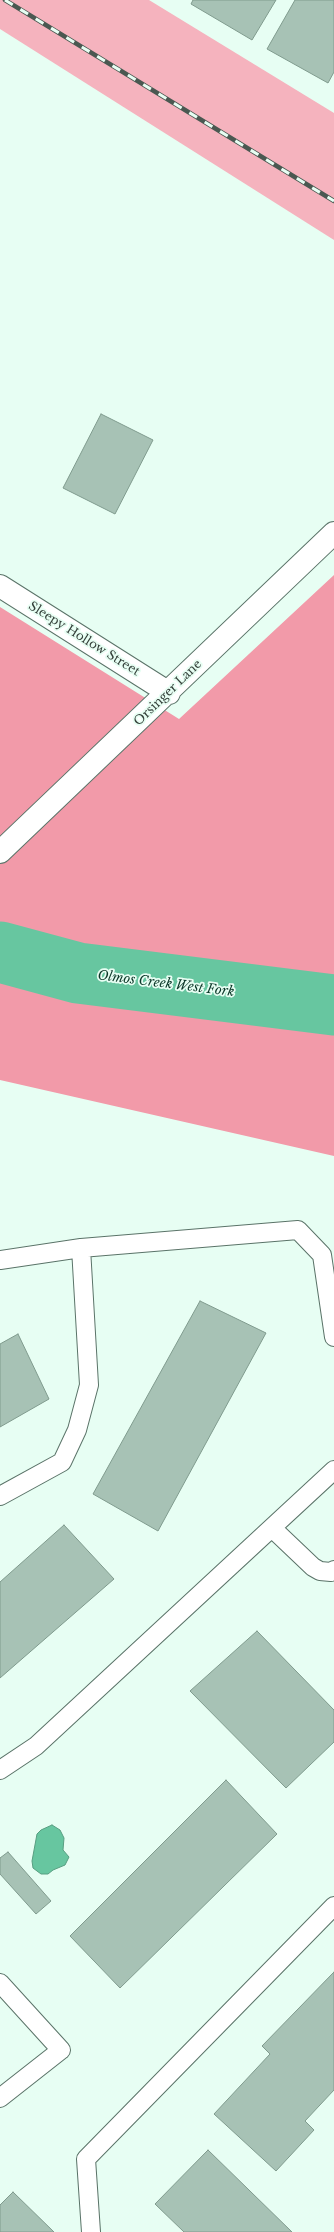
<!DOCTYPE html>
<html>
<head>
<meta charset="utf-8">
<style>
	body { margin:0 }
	canvas { display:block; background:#e7fef3 }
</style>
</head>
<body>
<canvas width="334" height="2232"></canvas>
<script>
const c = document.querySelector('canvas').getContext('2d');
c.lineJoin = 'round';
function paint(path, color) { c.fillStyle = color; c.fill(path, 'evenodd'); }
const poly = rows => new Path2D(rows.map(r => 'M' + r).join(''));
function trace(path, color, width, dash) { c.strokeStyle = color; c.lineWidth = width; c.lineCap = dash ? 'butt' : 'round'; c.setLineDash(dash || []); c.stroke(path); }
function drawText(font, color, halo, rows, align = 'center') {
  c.font = font + ' "Libre Baskerville",serif'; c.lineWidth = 3.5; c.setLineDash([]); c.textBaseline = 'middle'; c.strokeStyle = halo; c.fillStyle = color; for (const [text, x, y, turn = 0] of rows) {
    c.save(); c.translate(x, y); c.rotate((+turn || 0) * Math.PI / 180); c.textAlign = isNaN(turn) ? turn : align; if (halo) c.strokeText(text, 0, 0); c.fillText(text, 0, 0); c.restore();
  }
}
paint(poly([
	[0,0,149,0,334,113,334,240,0,29]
]), '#f5b3be');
paint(poly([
	[334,575,334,1156,0,1080,0,607,179,719]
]), '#f29aa9');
const water = poly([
	[52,1825,60,1830,64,1838,63,1850,69,1857,65,1865,53,1870,48,1874,41,1874,33,1868,32,1861,37,1834,41,1830,52,1825]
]);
paint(water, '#67c6a0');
trace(water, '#589e81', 1);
trace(poly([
	[0,952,78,973,334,1005]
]), '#67c6a0', 61);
const building = poly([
	[193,0,276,0,252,40,191,4,193,0],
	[295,0,334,0,334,72,328,83,267,49,295,0],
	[101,414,153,440,115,514,63,488,101,414],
	[200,1301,266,1333,158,1531,93,1494,200,1301],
	[18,1334,49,1399,0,1427,0,1344,18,1334],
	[64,1525,114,1579,0,1678,0,1582,64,1525],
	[257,1631,334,1710,334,1742,286,1788,190,1691,257,1631],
	[226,1780,277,1834,120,1988,70,1936,226,1780],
	[8,1852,51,1901,36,1914,0,1874,0,1858,8,1852],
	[334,1972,334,2090,305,2121,314,2130,276,2171,214,2114,270,2054,262,2046,334,1972],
	[208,2150,292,2232,184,2232,155,2204,208,2150],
	[13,2192,54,2232,0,2232,0,2205,13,2192]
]);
paint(building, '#a7c2b5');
trace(building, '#809b8e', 1);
const service = poly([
	[0,1260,81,1248],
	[0,1496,62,1462,77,1430,89,1385,81,1248,298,1230,322,1255,334,1337],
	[272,1528,313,1567,320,1571,331,1572,334,1570],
	[0,1770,36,1746,334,1470],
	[0,1983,61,2050,0,2098],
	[91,2232,86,2159,334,1906]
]);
const minor = poly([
	[0,586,169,693],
	[0,852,334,533]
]);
trace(service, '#5a7368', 20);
trace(minor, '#5a7368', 24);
trace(service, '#fff', 18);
trace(minor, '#fff', 22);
const rail = poly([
	[5,0,334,201]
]);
trace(rail, '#4a5851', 4.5);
trace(rail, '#e7fef3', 3, [9]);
drawText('12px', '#34403a', '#e7fef3', [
	["Sleepy Hollow Street",84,639,32],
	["Orsinger Lane",168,693,-44]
]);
drawText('italic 13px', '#0b3728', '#e7fef3', [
	["Olmos Creek West Fork",166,984,7]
]);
</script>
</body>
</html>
